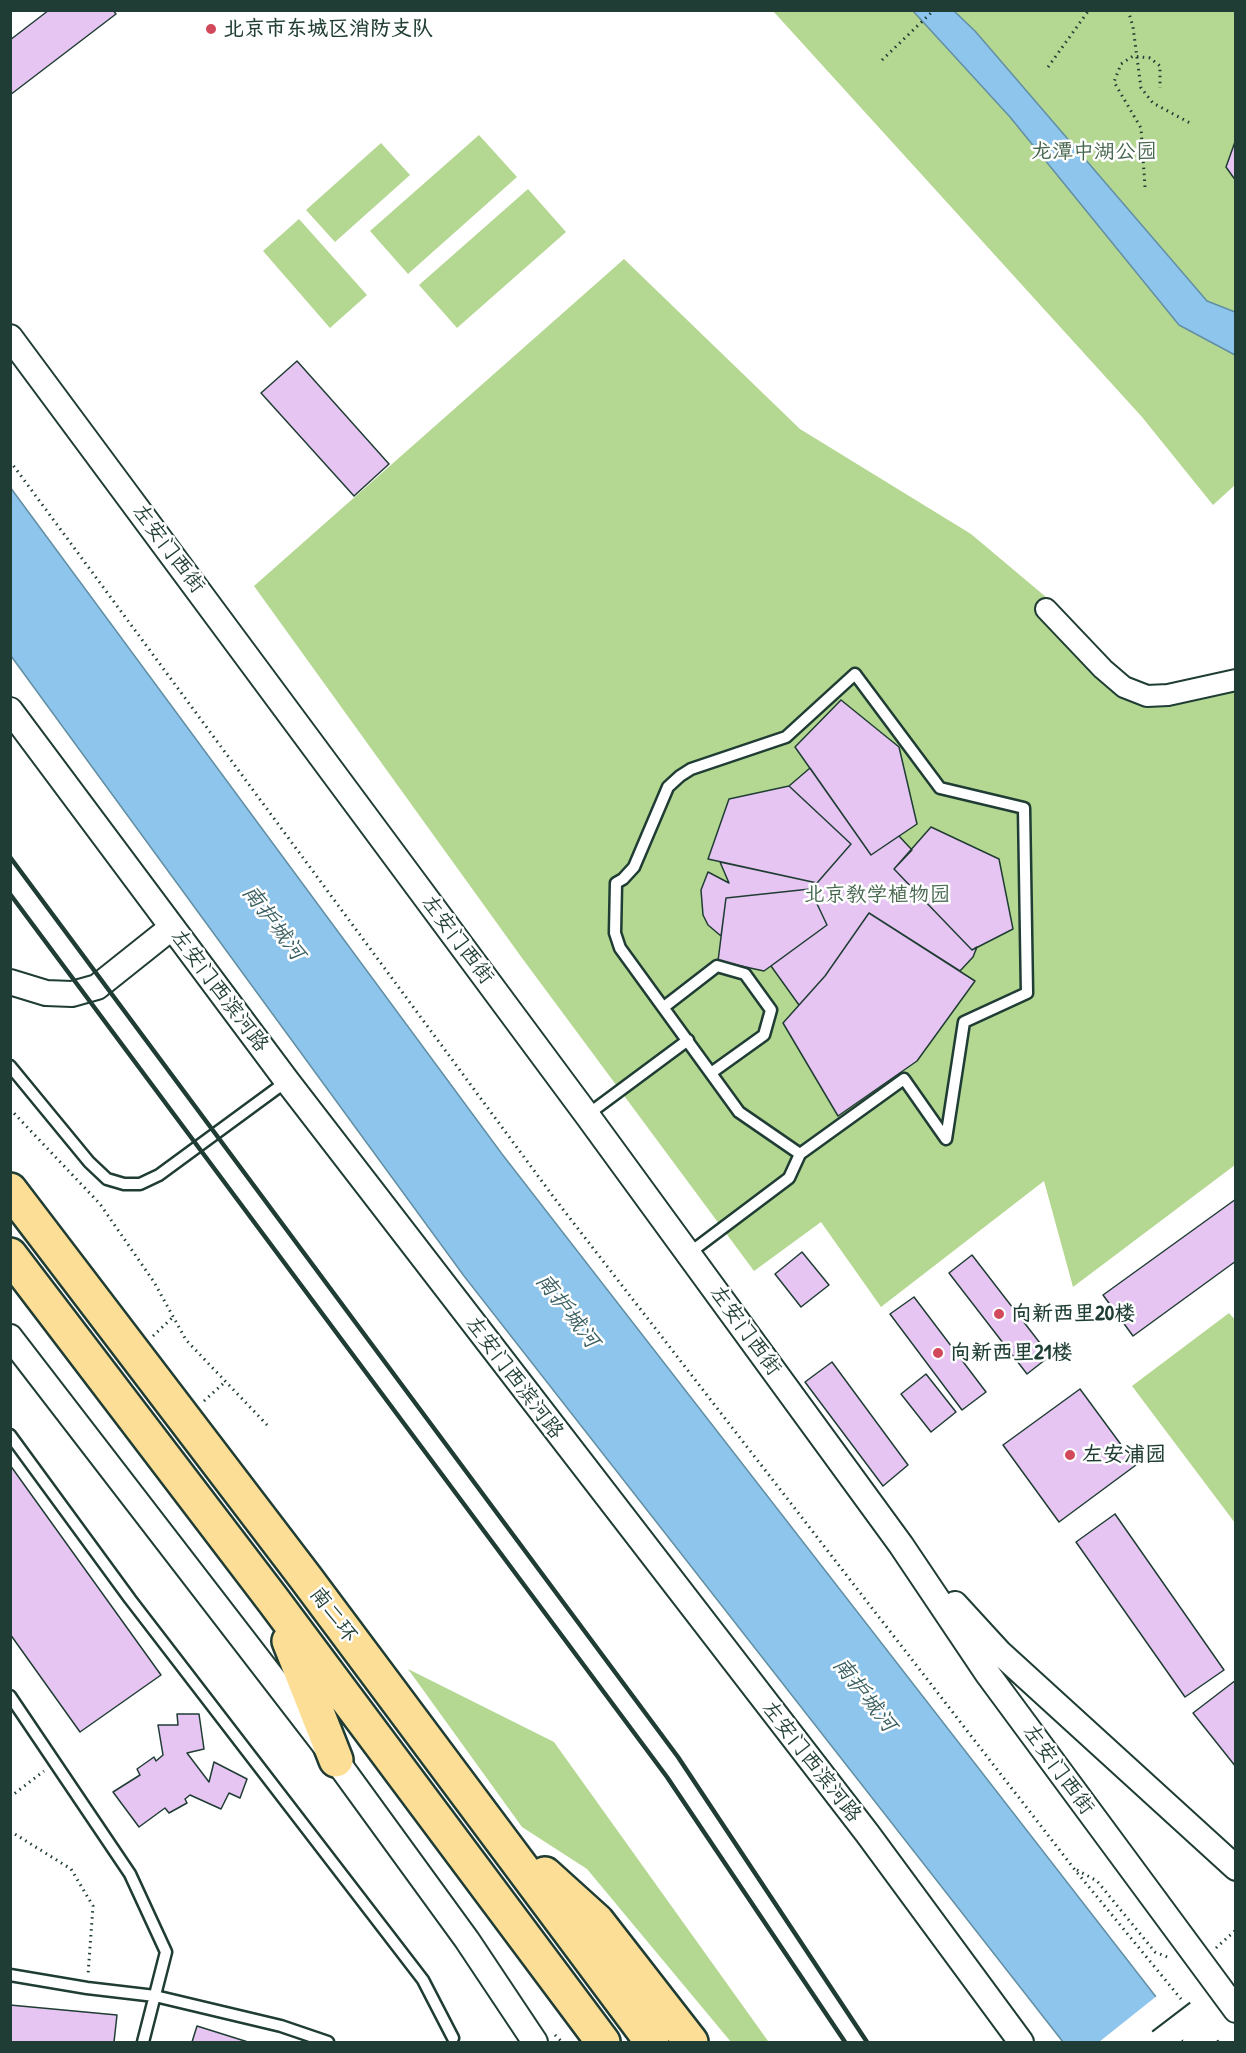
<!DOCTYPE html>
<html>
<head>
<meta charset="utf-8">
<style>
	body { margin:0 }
	#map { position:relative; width:1246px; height:2053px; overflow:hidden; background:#fff; font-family:"Patrick Hand",sans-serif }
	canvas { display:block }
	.frame { position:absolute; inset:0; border:12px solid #1f3d34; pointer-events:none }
</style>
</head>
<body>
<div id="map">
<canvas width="1246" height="2053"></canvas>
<div class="frame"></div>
</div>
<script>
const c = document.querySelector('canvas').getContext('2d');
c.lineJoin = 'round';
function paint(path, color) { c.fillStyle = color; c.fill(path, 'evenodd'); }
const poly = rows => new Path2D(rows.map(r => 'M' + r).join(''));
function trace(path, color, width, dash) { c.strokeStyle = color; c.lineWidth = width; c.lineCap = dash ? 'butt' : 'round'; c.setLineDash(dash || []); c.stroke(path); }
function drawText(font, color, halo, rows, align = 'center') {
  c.font = font + ' "Patrick Hand","LXGW WenKai TC",sans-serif'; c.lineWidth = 5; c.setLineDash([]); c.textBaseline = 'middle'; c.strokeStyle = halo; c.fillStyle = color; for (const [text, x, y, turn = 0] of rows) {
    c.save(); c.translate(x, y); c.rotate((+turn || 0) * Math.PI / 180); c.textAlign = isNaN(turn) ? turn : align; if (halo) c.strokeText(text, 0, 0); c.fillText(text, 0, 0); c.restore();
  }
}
paint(poly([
	[773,11,1235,11,1235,485,1213,505,1142,417],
	[479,135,517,177,408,274,370,231],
	[381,143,410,175,335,242,306,210],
	[528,189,566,232,457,328,419,285],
	[299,219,367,295,330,328,263,251],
	[624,259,800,429,971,534,1046,597,1133,699,1235,689,1235,1165,1073,1287,1044,1181,881,1307,821,1222,754,1271,522,958,254,586],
	[1229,1313,1236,1321,1235,1523,1132,1386],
	[408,1669,554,1742,768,2041,731,2042,587,1869,522,1827]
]), '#b4d791');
const water = poly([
	[913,11,954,11,975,31,1207,301,1235,312,1235,355,1179,325,1010,117,913,11],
	[10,487,502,1154,1191,2042,1063,2042,464,1276,11,656,10,487]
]);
paint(water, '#8ec5ed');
trace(water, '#628fa3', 1.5);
paint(poly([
	[1158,1995,1194,2042,1099,2042]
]), '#fff');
const building = poly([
	[49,10,113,10,116,14,10,95,10,40,49,10],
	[1236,139,1236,181,1226,167,1236,139],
	[297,361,389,464,354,496,261,393,297,361],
	[841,700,899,747,917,824,871,855,795,747,841,700],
	[810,768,871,855,899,836,912,850,894,869,972,950,977,947,973,957,960,971,869,913,825,976,799,1005,771,966,827,925,810,889,726,898,721,936,708,925,703,915,701,890,708,872,729,883,720,862,817,883,851,844,789,786,810,768],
	[789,786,851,844,817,883,708,859,729,799,789,786],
	[931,827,999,859,1013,929,972,950,894,869,931,827],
	[810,889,827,925,764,971,718,961,726,898,810,889],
	[869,913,975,981,917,1061,838,1116,783,1023,825,976,869,913],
	[1236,1199,1236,1261,1133,1336,1103,1295,1236,1199],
	[802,1252,829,1285,801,1307,775,1274,802,1252],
	[972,1255,1050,1356,1027,1374,949,1273,972,1255],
	[914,1297,986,1392,962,1410,890,1314,914,1297],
	[832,1362,908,1465,883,1486,805,1382,832,1362],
	[926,1374,956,1412,931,1432,901,1394,926,1374],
	[1080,1389,1136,1465,1059,1522,1003,1445,1080,1389],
	[10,1465,161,1675,80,1732,10,1634,10,1465],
	[1115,1514,1224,1670,1185,1697,1076,1542,1115,1514],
	[1236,1680,1236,1767,1193,1713,1236,1680],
	[177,1714,199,1714,204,1749,187,1753,209,1782,214,1762,247,1779,240,1798,229,1793,221,1809,190,1795,185,1799,187,1803,169,1813,165,1808,139,1827,113,1792,140,1775,137,1769,154,1757,156,1761,163,1755,158,1725,178,1725,177,1714],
	[10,2005,117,2015,114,2042,10,2042,10,2005],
	[197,2026,248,2042,192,2042,197,2026]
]);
paint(building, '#e7c5f2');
trace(building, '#1f3d34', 1.5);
const service = poly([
	[855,674,940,788,1024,808,1027,993,964,1022,946,1139,904,1079,800,1154,739,1112,620,948,615,933,616,883,623,879,634,867,668,787,680,776,691,769,786,737,855,674],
	[664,1007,717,966,745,974,771,1010,764,1035,711,1073],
	[10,1066,89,1162,107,1179,124,1184,140,1184,159,1175,287,1081],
	[587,1115,688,1040],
	[688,1254,789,1178,800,1154],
	[10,1435,130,1599,423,1980,453,2038],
	[10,1696,130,1874,166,1952,143,2042],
	[10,1975,87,1988,155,1996,281,2026,328,2042]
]);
const minor = poly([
	[1046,609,1103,669,1124,687,1147,696,1168,695,1236,680]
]);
const tertiary = poly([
	[10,337,587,1115,901,1545,987,1673,1236,2010],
	[10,710,287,1081,867,1833,1021,2042],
	[10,982,46,993,72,994,97,987,171,928],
	[10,1337,336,1760,467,1940,535,2042],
	[955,1604,999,1652,1236,1868]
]);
const trunk = poly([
	[10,1190,305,1577,652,2042],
	[10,1255,273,1600,603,2042],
	[289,1641,336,1760],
	[545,1874,597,1921,691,2042]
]);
trace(service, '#1f3d34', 15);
trace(minor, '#1f3d34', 24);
trace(tertiary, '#1f3d34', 28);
trace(trunk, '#1f3d34', 38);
trace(poly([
	[1128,10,1133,27,1141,88,1153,103,1190,123],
	[882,60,934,10],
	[1048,67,1089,10],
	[10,461,555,1199,1075,1870,1181,1999],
	[10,1109,100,1204,154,1282,186,1340,270,1428],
	[153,1336,173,1317],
	[204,1401,225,1382],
	[10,1797,44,1771],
	[10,1831,71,1869,93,1906,88,1975],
	[1077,1870,1097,1881,1155,1952,1170,1958],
	[1216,1948,1236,1930],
	[555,2035,562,2042]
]), '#1f3d34', 3, [1.5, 4.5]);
trace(service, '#fff', 10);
trace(minor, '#fff', 20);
trace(tertiary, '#fff', 24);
trace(trunk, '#fdde96', 33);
trace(poly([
	[10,857,678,1757,867,2042],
	[10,894,667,1777,845,2042]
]), '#1f3d34', 4.5);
const tertiaryBridge = poly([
	[1160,2042,1198,2013],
	[1195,2042,1211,2030]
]);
trace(tertiaryBridge, '#1f3d34', 28, []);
trace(poly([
	[1145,187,1141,128,1114,82,1121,64,1133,56,1150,58,1160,66,1160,88]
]), '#1f3d34', 3, [1.5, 4.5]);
trace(tertiaryBridge, '#fff', 24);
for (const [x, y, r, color] of [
	[211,29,6,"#d1495b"],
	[999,1314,6,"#d1495b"],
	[938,1353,6,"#d1495b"],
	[1070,1455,6,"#d1495b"]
]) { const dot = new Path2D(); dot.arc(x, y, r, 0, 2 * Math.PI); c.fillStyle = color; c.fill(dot); trace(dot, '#fff', 2); }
drawText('bold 21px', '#1f3d34', '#fff', [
	["北京市东城区消防支队",223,29],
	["向新西里20楼",1011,1314],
	["向新西里21楼",950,1353],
	["左安浦园",1082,1455]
], 'left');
drawText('21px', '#44644b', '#fff', [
	["龙潭中湖公园",1094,152],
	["北京教学植物园",877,895]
]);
drawText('21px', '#1f3d34', '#fff', [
	["左安门西街",168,549,53],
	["左安门西街",457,940,53],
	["左安门西滨河路",219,991,53],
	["左安门西街",745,1331,54],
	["左安门西滨河路",514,1378,53],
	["南二环",333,1615,53],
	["左安门西滨河路",811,1762,52],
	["左安门西街",1058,1770,54]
]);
drawText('italic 22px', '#3b5f62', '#fff', [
	["南护城河",273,923,53],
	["南护城河",567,1311,52],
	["南护城河",864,1695,52]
]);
</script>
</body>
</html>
